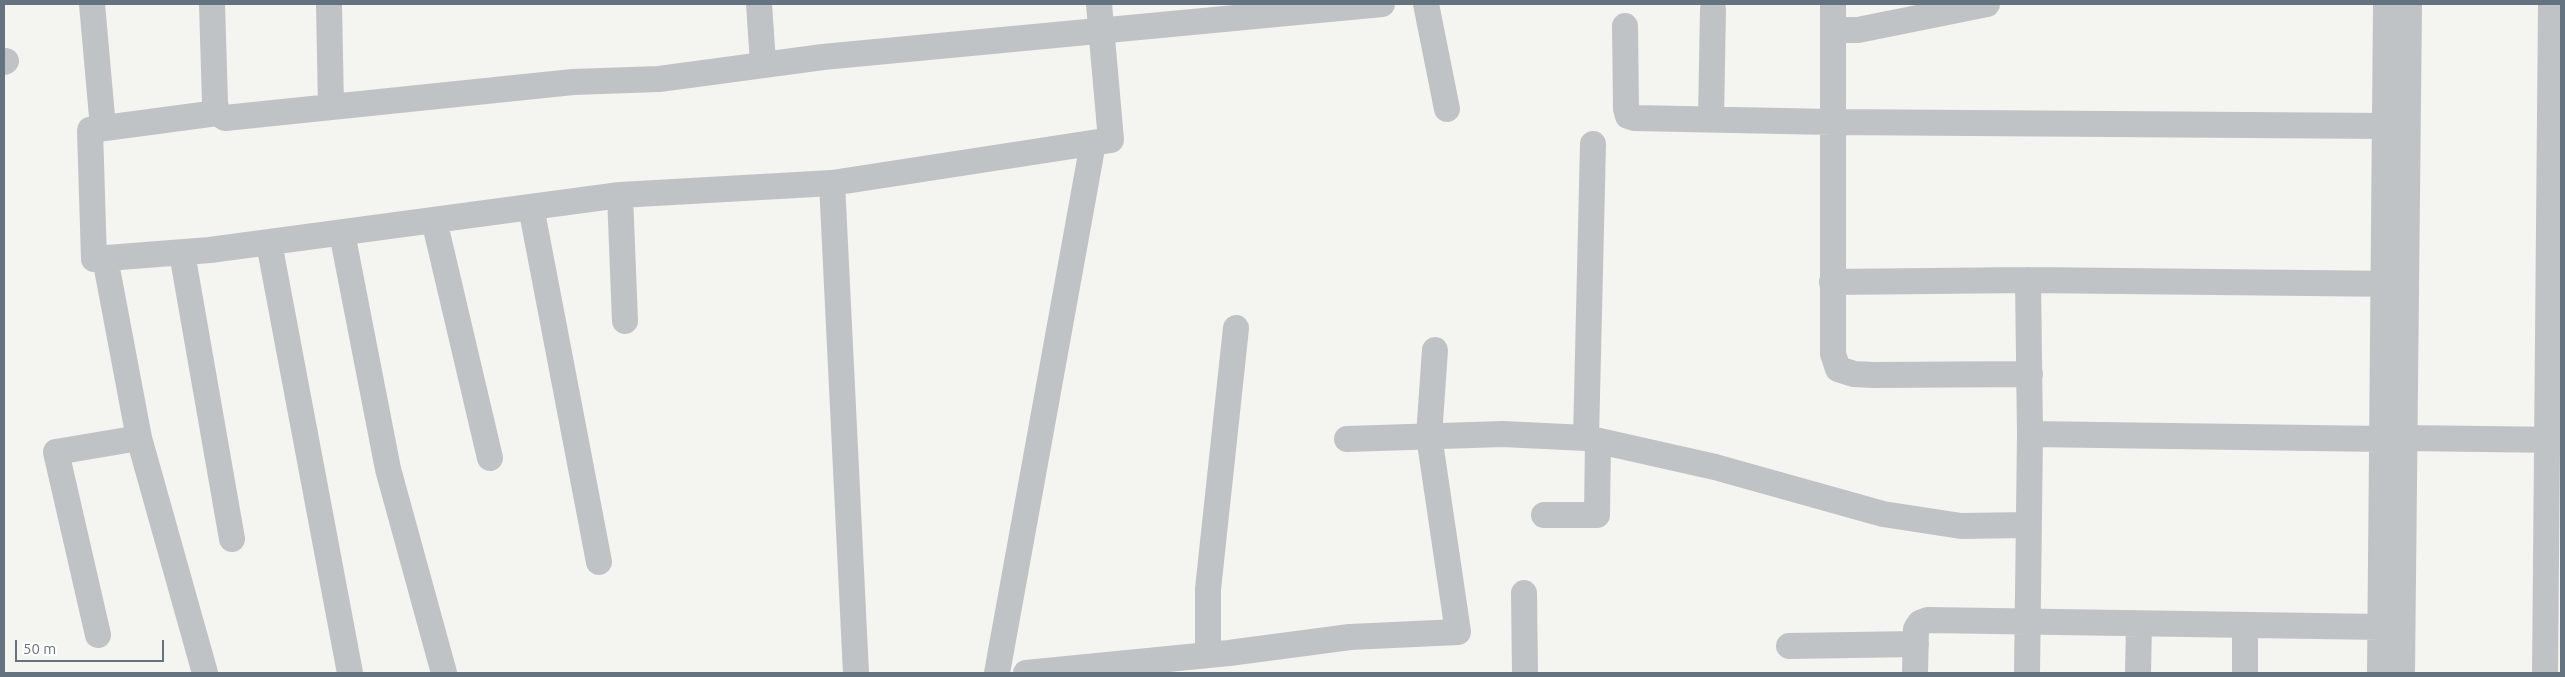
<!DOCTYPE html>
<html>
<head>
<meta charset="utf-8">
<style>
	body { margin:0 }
	#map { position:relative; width:2565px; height:677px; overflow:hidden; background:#f4f4f0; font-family:Ubuntu,sans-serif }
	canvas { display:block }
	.frame { position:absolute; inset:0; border:5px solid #64737f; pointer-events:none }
	.scale { position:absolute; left:15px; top:640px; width:149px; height:22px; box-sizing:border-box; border:2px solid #64737f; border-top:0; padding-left:6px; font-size:15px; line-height:18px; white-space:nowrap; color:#64737f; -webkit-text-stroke:4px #fff; paint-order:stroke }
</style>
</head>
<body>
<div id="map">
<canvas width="2565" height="677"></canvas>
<div class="frame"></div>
<div class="scale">50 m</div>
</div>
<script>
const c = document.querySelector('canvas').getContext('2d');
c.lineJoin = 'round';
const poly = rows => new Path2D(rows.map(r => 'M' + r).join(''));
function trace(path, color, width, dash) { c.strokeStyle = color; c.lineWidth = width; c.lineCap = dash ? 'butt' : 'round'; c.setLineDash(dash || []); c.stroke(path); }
trace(poly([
	[92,4,103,128],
	[212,4,215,103,217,113,225,118,573,82,659,79,823,57,1382,4],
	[329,4,331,107],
	[759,4,763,63],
	[1426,4,1447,109],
	[1833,4,1833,354,1838,369,1854,374,1874,375,2030,374],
	[1625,26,1626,109,1628,116,1634,118,1832,122,2385,126],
	[1834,30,1858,30,1987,4],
	[4,62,6,61],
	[217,113,90,130,94,259,210,250,620,195,832,183,1111,140,1099,4],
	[1711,119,1713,9],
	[832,183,856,673],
	[620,195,625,321],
	[531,207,599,562],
	[434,220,490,458],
	[342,233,388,469,444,673],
	[269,243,350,673],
	[182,253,232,539],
	[105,258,139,438,205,673],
	[1832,282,2028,280,2401,284],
	[2030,434,2383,439],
	[1586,438,1593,144],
	[2404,438,2561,440],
	[1347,439,1503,434,1586,438,1715,467,1883,514,1961,526,2028,525],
	[1544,515,1597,515,1598,441],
	[1524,593,1525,673],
	[98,635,56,452,139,438],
	[1789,646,1916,644],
	[1208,654,1208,589,1236,328],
	[997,673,1093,143],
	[1026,673,1229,653,1350,637,1458,632,1429,436,1435,350],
	[1915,673,1916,629,1920,623,1928,620,2381,627],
	[2027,673,2030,434,2028,280],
	[2138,673,2139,624],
	[2245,673,2245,625],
	[2380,673,2386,4],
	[2402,673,2409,4],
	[2545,673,2551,4]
]), '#bfc3c6', 26);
</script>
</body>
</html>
